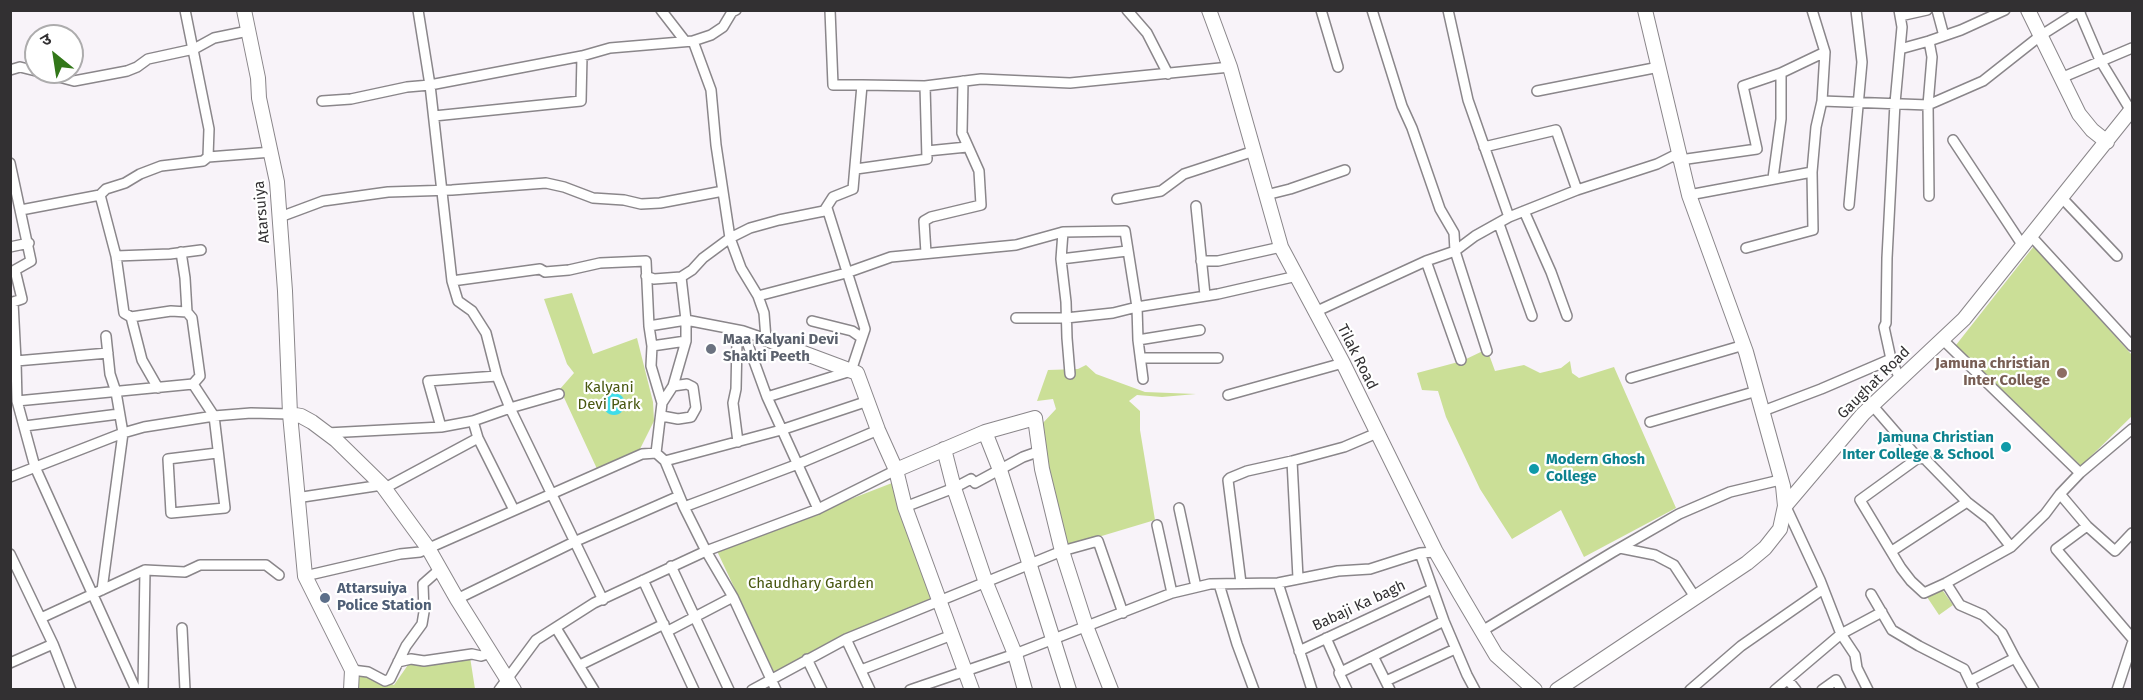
<!DOCTYPE html>
<html>
<head>
<meta charset="utf-8">
<style>
	body { margin:0 }
	#map { position:relative; width:2143px; height:700px; overflow:hidden; background:#f8f3f9; font-family:"Fira Sans","Noto Sans Devanagari",sans-serif }
	canvas { display:block }
	.frame { position:absolute; inset:0; border:12px solid #323032; pointer-events:none }
	.north { position:absolute; left:24px; top:24px; width:60px; height:60px; box-sizing:border-box; background:#fff; border:2px solid #adacad; border-radius:50%; rotate:330deg; font-size:16px; font-weight:700; line-height:24px; text-align:center; color:#323032 }
	.north::after { content:''; display:block; margin:auto; width:21px; height:27px; background:#327719; clip-path:polygon(50% 0,100% 100%,50% 72%,0 100%) }
</style>
</head>
<body>
<div id="map">
<canvas width="2143" height="700"></canvas>
<div class="frame"></div>
<div class="north">उ</div>
</div>
<script>
const c = document.querySelector('canvas').getContext('2d');
c.lineJoin = 'round';
function paint(path, color) { c.fillStyle = color; c.fill(path, 'evenodd'); }
const poly = rows => new Path2D(rows.map(r => 'M' + r).join(''));
function trace(path, color, width, dash) { c.strokeStyle = color; c.lineWidth = width; c.lineCap = dash ? 'butt' : 'round'; c.setLineDash(dash || []); c.stroke(path); }
function drawText(font, color, halo, rows, align = 'center') {
  c.font = font + ' "Fira Sans",sans-serif'; c.lineWidth = 4.5; c.setLineDash([]); c.textBaseline = 'middle'; c.strokeStyle = halo; c.fillStyle = color; for (const [text, x, y, turn = 0] of rows) {
    c.save(); c.translate(x, y); c.rotate((+turn || 0) * Math.PI / 180); c.textAlign = isNaN(turn) ? turn : align; if (halo) c.strokeText(text, 0, 0); c.fillText(text, 0, 0); c.restore();
  }
}
paint(poly([
	[2034,246,2132,355,2132,416,2081,466,1956,345],
	[572,293,593,354,637,338,653,402,654,421,640,449,598,471,560,389,574,373,567,364,544,299],
	[1487,349,1495,371,1524,365,1540,373,1561,368,1570,361,1572,373,1579,378,1614,367,1676,508,1584,557,1561,510,1512,539,1480,489,1446,417,1438,391,1422,390,1417,373,1462,361],
	[1086,365,1096,374,1145,392,1196,394,1162,397,1137,395,1129,401,1140,411,1140,430,1155,520,1065,547,1052,495,1042,424,1056,409,1053,399,1037,401,1048,370,1078,369],
	[892,483,934,598,774,672,717,551],
	[1941,588,1953,605,1939,615,1927,597],
	[470,657,475,689,355,690,360,675,365,674,394,685,410,662]
]), '#cbdf97');
paint(poly([
	'603 404a11 11 0 1 1 22 0a11 11 0 1 1-22 0Z'
]), '#3fddea');
const street = poly([
	[185,10,209,129,208,157],
	[661,10,685,41],
	[830,10,833,85,862,85],
	[1127,10,1147,33,1168,74],
	[1321,10,1338,67],
	[1372,10,1402,106,1412,128,1440,209,1454,233,1455,251,1487,351],
	[1448,10,1468,100,1509,217],
	[1899,10,1902,27,1895,103,1887,258,1886,323,1884,327,1891,359,1900,379],
	[1937,10,1944,36],
	[2079,11,2100,60,2131,111],
	[1900,16,1927,10],
	[1900,49,1929,41,1961,30,2005,10],
	[10,70,20,67,36,71],
	[40,72,74,81,127,71,137,67,148,59,194,49,214,38,248,31],
	[2061,78,2132,48],
	[1537,91,1659,67],
	[322,101,351,99,407,87,430,85,418,10],
	[1822,101,1928,105,1983,81,2040,36,2081,10],
	[434,116,581,101,582,56],
	[1953,140,2023,246],
	[1484,147,1556,130,1577,190,1657,164,1673,156,1680,160,1757,149,1743,86,1781,73,1825,52],
	[927,151,967,147],
	[10,163,31,261,15,270,22,299,13,302,16,361],
	[856,169,927,159,925,86],
	[1773,178,1781,119,1781,73],
	[100,195,116,256,170,254,201,250],
	[1266,195,1290,189,1345,170],
	[1689,195,1812,172],
	[1929,196,1928,105,1932,57,1929,41],
	[2062,198,2117,256],
	[1117,199,1161,191,1184,174,1254,151],
	[1849,205,1862,62,1856,10],
	[1196,206,1205,295],
	[21,210,100,195,106,189,125,183,140,174,161,166,203,161,208,157,272,152],
	[1524,211,1551,272,1567,316],
	[280,217,323,201,388,192,452,190,546,183,564,187,593,198,624,200,641,204,660,203,723,191],
	[1499,224,1532,316],
	[1063,232,1061,259,1066,302,1067,338,1070,374],
	[2031,236,2132,346],
	[10,247,29,243],
	[1746,248,1813,230,1812,172,1816,127,1822,101,1825,52,1812,10],
	[181,252,185,278,187,312],
	[926,253,924,221,931,217,981,205,979,171,962,133,963,81],
	[116,256,124,313,131,317,142,360,158,388],
	[1061,259,1127,251],
	[1201,261,1218,261,1281,247],
	[1426,261,1461,360],
	[646,276,654,279,681,277,692,270,703,258,730,238,716,145,711,90,693,41],
	[452,281,540,269,545,272,569,270,600,263,646,261,649,326,652,346,651,366,662,403,656,453,665,461,684,507,706,551,733,597,776,690],
	[758,296,846,273,891,257,1016,245,1063,232,1125,231,1137,307,1138,340,1143,379],
	[1315,312,1426,261,1455,251,1475,236,1509,217,1577,190],
	[131,317,171,311,187,312,192,318,200,376,193,384,214,416,225,508,171,513,168,459,217,453],
	[1016,318,1066,318,1113,313,1137,307,1218,294,1297,276],
	[812,321,852,331,862,338],
	[649,326,686,320,681,277],
	[1942,339,2080,473],
	[1138,340,1200,330],
	[652,346,686,341],
	[108,353,16,361,17,401,35,467,136,690],
	[1141,358,1218,358],
	[1631,378,1744,345],
	[1228,395,1343,363],
	[767,397,851,371,865,329,827,208],
	[17,401,193,384],
	[662,403,673,386,686,341,686,320,743,331,737,341,736,389,733,403,738,442],
	[1872,405,1918,458,1925,459,1967,502,1989,519,2011,547],
	[1763,411,1821,389,1891,359],
	[662,416,678,419,691,417,696,408,693,387,687,384,673,386],
	[473,421,478,438,514,510],
	[1650,422,1757,391],
	[25,426,119,414],
	[441,427,428,381,497,376],
	[327,433,441,427,473,421,510,408,559,394],
	[1918,458,1860,500,1901,568,1911,581,1924,593,1946,583,2011,547,2045,514,2060,494,2080,473,2132,429],
	[665,461,781,430,868,401],
	[1292,461,1298,578],
	[10,477,123,433,144,427,214,416,251,413,290,414],
	[385,488,478,438],
	[2060,494,2087,526,2115,551,2132,533],
	[296,498,382,485],
	[684,507,798,464,878,430],
	[905,507,954,488,971,479,975,483,1023,457,1040,451],
	[1786,507,1820,580,1841,634,1855,655,1857,668,1868,690],
	[1179,508,1196,587],
	[818,509,767,397,743,331,766,339,764,313,758,296,741,268,730,238,750,228,779,220,824,211,833,197,853,189,862,85,925,86,981,79,1070,83,1230,67],
	[1157,525,1172,593],
	[2087,526,2056,549,2132,638],
	[1620,548,1655,555,1674,565,1695,597],
	[1892,551,1967,502],
	[1420,553,1444,621,1467,675,1475,690],
	[10,554,53,644,71,690],
	[671,566,729,690],
	[305,576,400,554,420,552,642,454,656,453],
	[643,580,694,690],
	[1241,583,1228,480,1230,478,1247,471,1292,461,1344,447,1377,433],
	[1278,583,1312,690],
	[1946,583,1960,605,1983,615,2002,633,2015,658,2034,690],
	[1219,584,1237,644,1254,690],
	[102,590,123,433,116,392,110,374,106,336],
	[1871,594,1892,630,1919,646,1964,669,1974,690],
	[457,599,574,542,679,496],
	[603,600,510,408,497,376,486,333,472,311,458,301,452,281,430,85,582,56,610,48,693,41,711,35,723,27,732,12,736,10],
	[41,618,145,570,185,572,200,565,266,565,279,575],
	[182,628,185,690],
	[556,628,594,690],
	[668,631,733,597],
	[1482,631,1613,552,1679,514,1730,492,1780,480],
	[1326,638,1341,672],
	[846,639,870,690],
	[1299,651,1432,589],
	[1373,656,1390,690],
	[807,659,822,690],
	[398,662,411,659,424,661,472,654,481,656,491,653],
	[10,663,53,644],
	[580,665,664,624],
	[352,670,368,672,385,681,390,679,406,646,422,624,424,612,423,584,440,569],
	[861,670,952,635],
	[1788,680,1796,690],
	[1386,681,1455,649],
	[1970,681,2015,658],
	[143,690,145,570],
	[499,690,536,640,594,603,706,551,818,509,896,470],
	[752,690,846,639,1062,551,1098,541,1123,613],
	[910,690,1015,654,1172,593,1210,584,1278,583,1338,571,1370,569,1420,553,1436,552],
	[1347,690,1339,673,1444,621],
	[1690,690,1741,646,1823,589],
	[1775,690,1841,634,1882,612],
	[1822,690,1836,680,1841,690],
	[2117,690,2132,644]
]);
const secondary = poly([
	[244,10,258,78,259,98,277,182,285,291,290,414,305,576,352,670,351,690],
	[1209,10,1230,67,1281,247,1343,363,1436,552,1460,594,1496,655,1535,690],
	[1645,10,1689,195,1746,352,1783,486,1785,506],
	[2028,10,2079,114,2092,130,2107,142],
	[766,339,857,373,878,430,896,470,985,432,1035,418,1042,469,1062,551,1086,626,1111,690],
	[290,414,301,416,312,422,336,440,382,485,428,548,457,599,514,690],
	[985,432,1000,470,1069,690],
	[944,449,954,488,986,583,1015,654,1025,690],
	[896,470,905,507,972,690],
	[1557,690,1747,563,1765,548,1780,529,1785,506,1863,414,1964,319,2132,109]
]);
trace(street, '#8a868a', 12);
trace(secondary, '#8a868a', 16);
trace(street, '#fff', 9);
trace(secondary, '#fff', 14);
for (const [x, y, r, color] of [
	[711,349,6,"#6b7280"],
	[2062,373,6,"#8d6e63"],
	[2006,447,6,"#0f9aa8"],
	[1534,469,6,"#0f9aa8"],
	[325,598,6,"#5c6f8a"]
]) { const dot = new Path2D(); dot.arc(x, y, r, 0, 2 * Math.PI); c.fillStyle = color; c.fill(dot); trace(dot, '#fff', 2); }
drawText('15px', '#323032', '#fff', [
	["Atarsuiya",262,212,-95],
	["Tilak Road",1357,357,63],
	["Gaughat Road",1874,383,-45],
	["Babaji Ka bagh",1359,606,-25]
]);
drawText('bold 15px', '#5b616d', '#fff', [
	["Maa Kalyani Devi",723,340],
	["Shakti Peeth",723,357]
], 'left');
drawText('bold 15px', '#785e54', '#fff', [
	["Jamuna christian",2050,364],
	["Inter College",2050,381]
], 'right');
drawText('15px', '#485710', '#fff', [
	["Kalyani",609,388],
	["Devi Park",609,405],
	["Chaudhary Garden",811,584]
]);
drawText('bold 15px', '#0d838f', '#fff', [
	["Jamuna Christian",1994,438],
	["Inter College & School",1994,455],
	["Modern Ghosh",1546,460,"left"],
	["College",1546,477,"left"]
], 'right');
drawText('bold 15px', '#4e5e75', '#fff', [
	["Attarsuiya",337,589],
	["Police Station",337,606]
], 'left');
</script>
</body>
</html>
